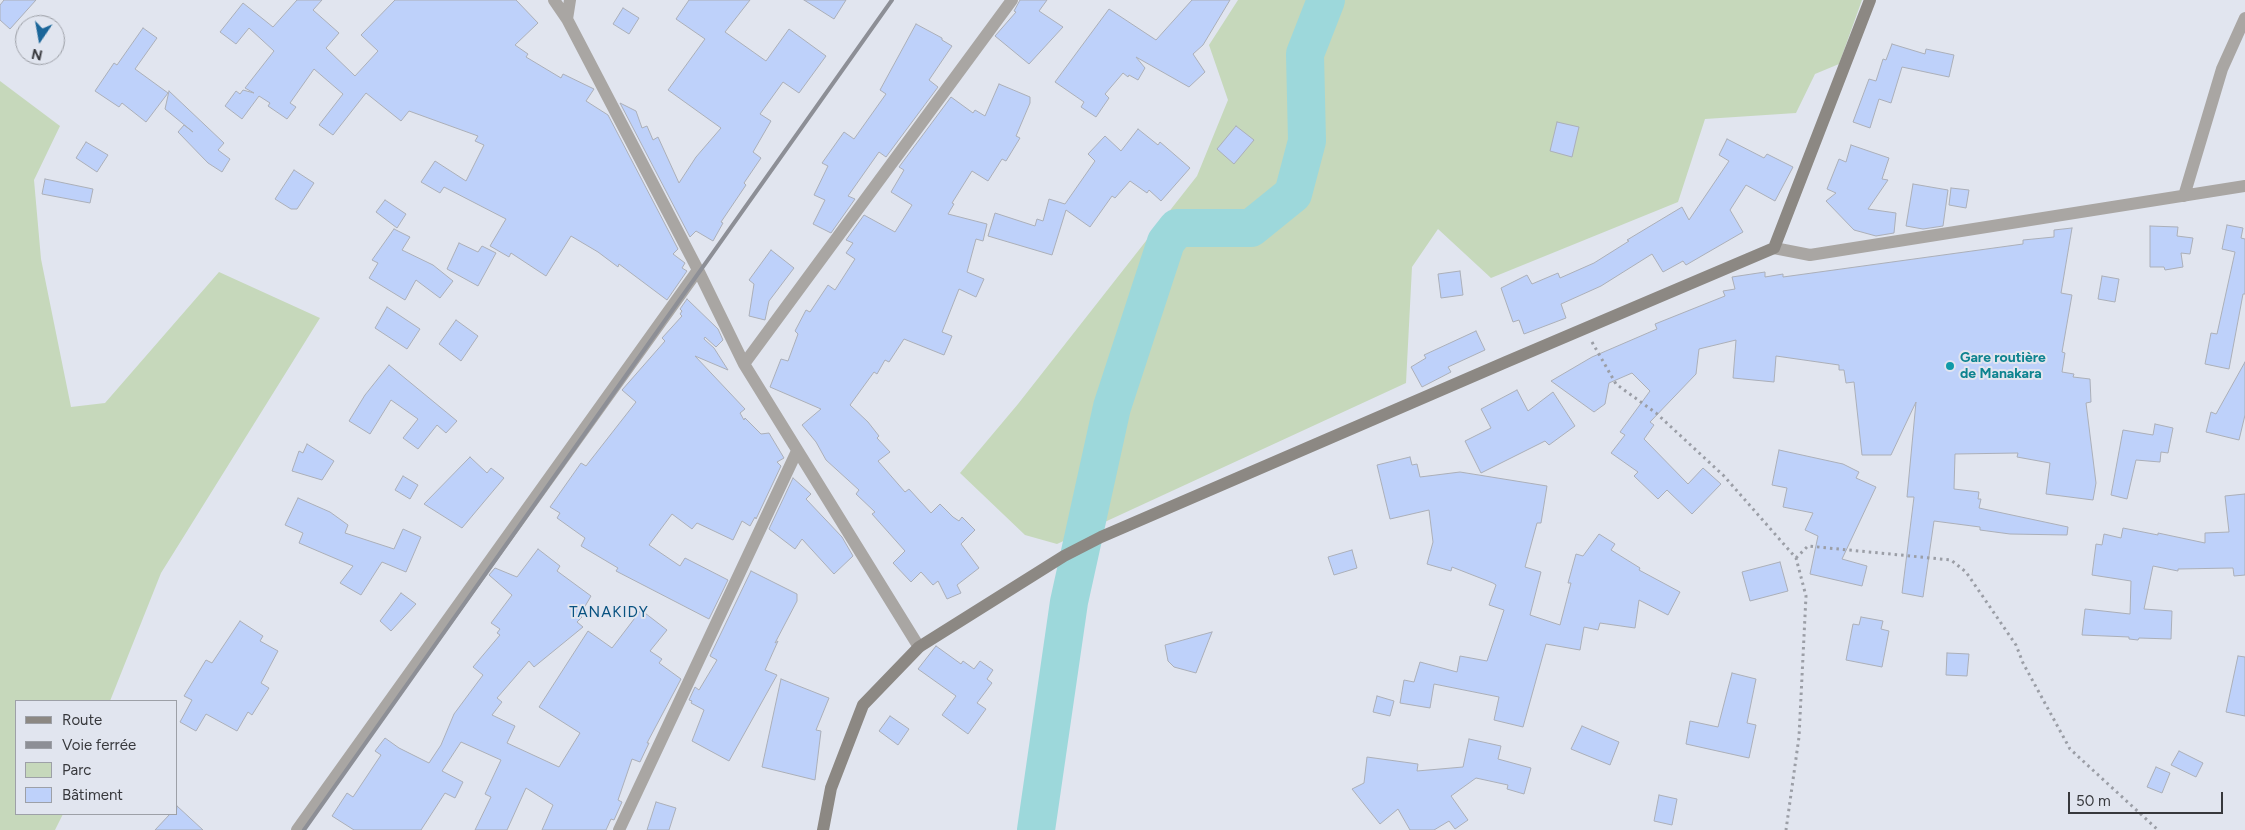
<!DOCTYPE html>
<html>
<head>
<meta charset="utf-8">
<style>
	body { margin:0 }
	#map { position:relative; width:2245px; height:830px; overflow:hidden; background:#e1e5ef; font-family:Figtree,sans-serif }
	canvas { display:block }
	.legend { position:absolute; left:15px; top:700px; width:162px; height:115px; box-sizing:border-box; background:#e1e5ef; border:1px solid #9da0a7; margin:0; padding:6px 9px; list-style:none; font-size:15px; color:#37383c }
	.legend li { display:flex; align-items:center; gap:10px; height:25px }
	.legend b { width:25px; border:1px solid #9da0a7 }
	.north { position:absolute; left:15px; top:15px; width:50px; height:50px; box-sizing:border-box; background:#e1e5ef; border:1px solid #9da0a7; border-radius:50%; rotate:192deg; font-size:14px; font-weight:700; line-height:20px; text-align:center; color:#37383c }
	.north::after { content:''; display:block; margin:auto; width:18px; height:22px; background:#1b6699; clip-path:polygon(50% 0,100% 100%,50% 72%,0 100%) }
	.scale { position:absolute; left:2068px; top:792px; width:155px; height:22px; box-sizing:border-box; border:2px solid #37383c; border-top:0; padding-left:6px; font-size:15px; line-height:18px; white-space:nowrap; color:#37383c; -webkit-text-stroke:4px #e1e5ef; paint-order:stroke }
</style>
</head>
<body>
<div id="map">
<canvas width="2245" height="830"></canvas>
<ul class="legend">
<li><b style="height:6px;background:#8c8883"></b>Route</li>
<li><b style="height:6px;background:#8d8f96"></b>Voie ferrée</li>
<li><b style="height:14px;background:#c6d8bb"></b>Parc</li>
<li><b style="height:14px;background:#bed1fa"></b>Bâtiment</li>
</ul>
<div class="north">N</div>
<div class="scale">50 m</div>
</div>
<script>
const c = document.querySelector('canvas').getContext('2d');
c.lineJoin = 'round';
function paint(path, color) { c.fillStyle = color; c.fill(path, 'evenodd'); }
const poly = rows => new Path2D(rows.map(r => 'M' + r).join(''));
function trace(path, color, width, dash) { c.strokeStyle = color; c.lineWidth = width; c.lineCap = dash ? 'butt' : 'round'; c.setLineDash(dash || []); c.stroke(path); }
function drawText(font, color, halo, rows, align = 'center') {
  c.font = font + ' Figtree,sans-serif'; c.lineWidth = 4; c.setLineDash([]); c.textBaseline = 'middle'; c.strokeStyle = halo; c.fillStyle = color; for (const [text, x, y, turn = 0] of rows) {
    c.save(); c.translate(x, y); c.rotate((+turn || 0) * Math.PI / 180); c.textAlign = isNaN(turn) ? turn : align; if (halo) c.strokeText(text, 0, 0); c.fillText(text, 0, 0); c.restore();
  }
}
paint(poly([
	[1238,0,1862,0,1839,64,1815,74,1796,113,1705,119,1678,202,1491,278,1438,229,1412,267,1406,383,1057,544,1025,535,960,473,1018,404,1197,176,1228,100,1209,45],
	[0,81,60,126,34,180,41,259,71,407,105,403,219,272,320,318,161,573,110,701,16,701,16,814,63,814,55,830,0,830]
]), '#c6d8bb');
trace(poly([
	[1036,830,1069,602,1112,407,1166,242,1177,228,1251,228,1293,194,1307,141,1305,54,1326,0]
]), '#9dd8db', 38);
const building = poly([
	[4,0,36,0,10,29,0,20,0,5,4,0],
	[297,0,322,0,313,10,339,33,326,48,355,76,378,51,361,35,395,0,516,0,538,23,515,45,528,54,526,57,561,78,563,74,594,89,586,101,608,115,678,249,673,254,685,263,682,268,687,271,667,300,619,264,618,267,598,252,571,236,546,276,511,253,509,257,490,246,506,219,444,187,440,193,421,182,435,161,466,181,484,145,475,141,478,136,409,111,401,121,366,93,333,135,319,125,343,94,314,69,290,103,296,107,287,119,268,106,270,103,259,96,242,119,225,106,236,91,240,94,243,90,254,93,245,88,274,51,249,28,236,44,220,32,243,3,273,27,297,0],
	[689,0,750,0,725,32,766,61,789,29,826,56,799,93,783,82,760,114,771,121,753,152,761,158,744,183,746,185,721,222,723,223,713,241,696,231,690,237,620,103,636,111,642,128,647,126,653,140,658,137,679,183,696,157,721,128,668,90,705,39,676,19,689,0],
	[804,0,846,0,834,19,804,0],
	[1020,0,1047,0,1039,11,1063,27,1029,64,995,36,1016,12,1014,11,1020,0],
	[1192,0,1230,0,1203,45,1193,54,1205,72,1189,87,1136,57,1145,68,1138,80,1129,75,1128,77,1123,73,1105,94,1109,98,1096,117,1081,107,1084,102,1055,82,1109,9,1156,40,1192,0],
	[623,8,639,18,629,34,613,24,623,8],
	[916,24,942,38,942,40,952,46,929,80,938,87,886,157,879,152,848,196,855,199,831,233,813,224,825,200,814,195,828,166,822,163,844,132,854,139,886,94,880,90,916,24],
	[143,28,157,38,135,69,168,93,146,122,122,103,119,107,95,91,114,63,117,65,143,28],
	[1892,44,1925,54,1926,49,1954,55,1949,77,1902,67,1891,103,1879,99,1870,128,1853,122,1869,79,1876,81,1883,59,1886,60,1892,44],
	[999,84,1030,97,1030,103,1016,136,1020,138,1006,161,1002,159,988,181,972,171,952,203,954,204,948,214,987,224,983,241,976,239,967,272,984,279,976,297,959,289,942,332,952,336,944,355,904,339,889,362,885,360,877,374,874,372,850,405,868,422,879,436,877,438,890,452,878,461,905,492,909,489,931,513,940,504,953,517,959,521,962,517,975,530,961,544,979,568,957,585,961,593,947,599,938,581,933,585,921,572,911,582,893,563,905,551,872,514,875,512,856,494,859,490,826,460,816,442,802,425,821,409,770,387,781,359,788,361,798,334,795,331,806,310,810,312,828,285,835,290,855,259,846,253,853,243,846,240,864,215,895,232,912,205,891,192,904,170,899,167,951,97,973,113,975,110,985,116,999,84],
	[169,91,224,143,218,150,230,159,222,172,208,163,178,132,184,125,193,132,165,109,169,91],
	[1557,122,1579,127,1572,157,1550,151,1557,122],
	[1236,126,1254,140,1234,164,1217,149,1236,126],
	[1138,129,1158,145,1160,142,1190,168,1161,201,1149,190,1147,193,1130,181,1115,198,1112,196,1090,227,1066,210,1052,255,988,236,995,213,1035,226,1037,219,1043,221,1049,199,1065,204,1095,161,1088,154,1105,136,1121,151,1138,129],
	[1727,139,1764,158,1767,154,1793,167,1775,201,1746,185,1730,210,1743,232,1686,265,1683,261,1663,272,1652,254,1601,286,1561,304,1566,318,1524,334,1519,320,1513,322,1501,288,1527,275,1532,284,1558,273,1560,278,1594,263,1629,241,1627,240,1682,207,1689,220,1729,161,1719,155,1727,139],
	[86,142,108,155,97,172,76,158,86,142],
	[1851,145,1889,158,1882,179,1888,180,1868,209,1896,213,1894,233,1876,236,1854,230,1826,201,1836,193,1827,189,1839,159,1846,162,1851,145],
	[294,170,314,183,297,209,291,209,275,199,294,170],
	[45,179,93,189,90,203,42,194,45,179],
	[1913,184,1948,190,1943,226,1923,229,1906,226,1913,184],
	[1951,188,1969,190,1966,208,1949,205,1951,188],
	[385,200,406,214,397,228,376,212,385,200],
	[2227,225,2243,228,2241,238,2245,239,2245,294,2243,294,2229,369,2205,364,2211,333,2217,334,2235,252,2222,249,2227,225],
	[2150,226,2178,227,2177,236,2193,238,2190,254,2181,253,2183,267,2165,270,2164,267,2150,267,2150,226],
	[2072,228,2061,293,2072,295,2062,352,2065,353,2062,372,2074,374,2073,377,2090,379,2091,402,2086,403,2096,483,2093,500,2046,494,2050,463,2017,457,2018,453,1955,454,1954,489,1979,492,1978,499,1981,499,1979,508,2068,527,2067,535,2010,534,1980,530,1980,527,1934,521,1923,597,1902,593,1914,497,1907,497,1916,402,1891,455,1862,455,1854,382,1846,383,1844,370,1839,370,1839,365,1776,356,1774,382,1733,378,1736,340,1699,349,1696,374,1650,422,1654,425,1644,439,1688,484,1703,468,1721,484,1692,514,1667,490,1658,499,1634,476,1638,472,1611,453,1625,435,1620,432,1650,391,1632,373,1609,383,1605,404,1594,412,1551,381,1592,357,1657,329,1655,324,1725,296,1723,291,1735,289,1732,277,1765,272,1765,277,1783,274,1783,277,2023,244,2023,240,2054,237,2054,230,2072,228],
	[394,229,410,237,402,250,433,265,453,281,440,298,416,280,405,300,369,278,378,263,372,260,394,229],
	[459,243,478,252,482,246,496,253,478,286,447,269,459,243],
	[771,250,794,268,769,301,765,320,749,316,754,284,749,280,771,250],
	[1460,271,1463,295,1441,298,1438,274,1460,271],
	[2102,276,2119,279,2115,302,2098,299,2102,276],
	[687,299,718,329,723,340,716,347,705,337,704,339,714,348,728,370,695,356,745,409,740,413,744,420,745,418,761,434,769,433,784,458,777,462,781,466,756,519,755,517,750,526,742,521,733,540,697,523,692,529,672,514,649,545,680,566,685,558,728,580,709,619,616,571,618,568,581,546,585,538,557,518,560,513,550,507,581,463,586,466,636,402,622,390,665,341,662,338,682,316,680,314,682,311,680,309,687,299],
	[387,307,420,329,407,349,375,328,387,307],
	[456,320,478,336,461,361,439,344,456,320],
	[1476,331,1485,350,1448,367,1451,372,1422,387,1411,367,1426,358,1424,355,1476,331],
	[2245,362,2245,415,2239,440,2206,432,2211,412,2216,414,2245,362],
	[389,365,457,421,446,433,437,425,418,449,403,438,418,419,391,400,370,434,349,421,365,395,389,365],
	[1517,390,1528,411,1553,392,1575,426,1549,445,1545,441,1481,473,1465,441,1491,428,1481,409,1517,390],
	[2155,424,2173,428,2168,453,2161,452,2160,462,2136,460,2127,499,2111,495,2123,430,2153,435,2155,424],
	[307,444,334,461,322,480,292,471,299,451,303,453,307,444],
	[1779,450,1843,464,1859,472,1856,478,1876,487,1842,559,1867,566,1862,586,1810,574,1818,536,1805,530,1813,513,1783,507,1787,488,1772,485,1779,450],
	[470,457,487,473,491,468,504,478,462,528,424,504,470,457],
	[1410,457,1412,465,1417,464,1420,477,1460,472,1547,486,1541,523,1537,523,1525,567,1541,572,1530,615,1560,625,1571,583,1568,583,1576,554,1583,556,1599,534,1615,544,1611,550,1640,568,1639,570,1680,592,1668,615,1639,600,1635,628,1600,623,1598,630,1584,627,1580,650,1546,644,1523,727,1494,720,1499,697,1434,684,1430,708,1400,703,1404,680,1414,682,1420,662,1457,672,1460,656,1487,661,1504,610,1489,605,1496,585,1493,583,1452,567,1451,571,1427,564,1433,542,1429,510,1390,519,1377,465,1410,457],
	[403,476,418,485,410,499,395,490,403,476],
	[793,478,811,494,806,499,842,537,853,556,834,574,802,539,795,549,769,529,793,478],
	[2245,494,2245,575,2234,576,2233,568,2178,569,2178,571,2153,566,2144,609,2172,611,2171,639,2139,638,2138,640,2129,639,2129,637,2082,635,2085,609,2130,614,2131,581,2092,575,2096,544,2102,545,2104,534,2121,538,2123,528,2158,535,2158,533,2205,543,2205,533,2229,532,2225,496,2245,494],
	[298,498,330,512,348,525,345,533,394,549,403,529,421,537,406,572,382,562,361,595,340,583,353,566,299,543,303,533,285,525,298,498],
	[538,549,560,566,557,571,591,596,580,615,582,617,577,622,583,627,534,667,529,661,497,698,502,702,492,715,515,726,507,743,559,767,580,733,539,707,588,631,612,648,641,610,667,630,650,651,662,659,659,663,681,679,647,743,649,743,640,762,632,759,618,800,622,802,614,820,611,819,606,830,542,830,553,805,526,788,507,830,475,830,491,797,485,794,501,760,461,742,442,771,463,782,455,798,445,793,421,830,354,830,332,816,347,793,353,797,381,755,375,751,385,738,399,748,429,763,441,745,454,714,483,675,473,667,500,635,497,633,500,629,491,623,512,595,489,575,495,568,517,577,538,549],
	[1352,550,1357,568,1334,575,1328,557,1352,550],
	[1780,562,1788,591,1750,601,1742,572,1780,562],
	[751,571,797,594,797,601,775,643,778,641,765,670,777,675,729,761,692,741,704,710,691,703,692,701,689,700,695,687,699,690,717,660,710,656,751,571],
	[401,593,416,604,391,631,380,621,401,593],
	[1861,617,1883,621,1881,629,1889,631,1882,667,1846,660,1853,624,1859,625,1861,617],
	[240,621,263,636,260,641,278,651,261,683,269,688,252,715,248,712,237,731,206,714,196,731,180,722,192,700,184,696,206,660,212,663,240,621],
	[1212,632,1196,673,1174,667,1168,661,1165,645,1212,632],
	[936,646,961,664,963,661,974,669,980,661,993,670,987,679,992,683,977,703,986,709,968,734,942,715,956,696,918,669,936,646],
	[1947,653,1969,654,1967,676,1946,675,1947,653],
	[2238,656,2245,657,2245,716,2226,712,2238,656],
	[1732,673,1756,679,1747,723,1756,725,1749,758,1686,744,1690,721,1718,727,1732,673],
	[781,679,829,698,816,730,821,731,815,780,762,767,781,679],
	[1377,696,1394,701,1390,716,1373,712,1377,696],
	[890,716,909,729,898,745,879,731,890,716],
	[1582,726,1619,742,1610,765,1571,749,1582,726],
	[1469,739,1501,746,1498,759,1531,768,1524,794,1507,789,1508,785,1476,778,1451,796,1468,820,1455,829,1449,821,1434,830,1410,830,1398,809,1380,824,1352,789,1364,783,1367,757,1418,764,1417,771,1463,767,1469,739],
	[2179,751,2203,763,2196,777,2171,765,2179,751],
	[2156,767,2170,773,2162,793,2147,787,2156,767],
	[1659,795,1677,799,1672,825,1654,821,1659,795],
	[656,802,676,808,669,830,647,830,656,802],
	[177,806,203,830,155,830,170,814,176,814,177,806]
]);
paint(building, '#bed1fa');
trace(building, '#abafb8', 1);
trace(poly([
	[1592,342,1616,384,1656,413,1724,476,1796,558,1806,596,1799,737,1786,830],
	[1796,558,1808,546,1951,560,1966,572,2016,645,2023,663,2070,749,2158,830]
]), '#9b9ea6', 3, [2.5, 4]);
trace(poly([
	[554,0,567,19,698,270,744,364,919,647],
	[567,19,570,0],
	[2184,196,2222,69,2245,18],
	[1774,248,1810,255,2245,186],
	[744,364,1012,0],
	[297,830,698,270],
	[619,830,797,451]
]), '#a9a6a3', 12);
trace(poly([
	[823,830,831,788,863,705,919,647,1064,556,1101,537,1506,362,1774,248,1870,0]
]), '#8c8883', 12);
trace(poly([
	[304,830,892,0]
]), '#8d8f96', 4);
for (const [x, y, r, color] of [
	[1950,366,5,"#0f9aa8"]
]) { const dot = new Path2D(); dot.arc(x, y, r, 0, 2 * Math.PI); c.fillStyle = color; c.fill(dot); trace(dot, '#e1e5ef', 2); }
drawText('bold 14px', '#0d838f', '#e1e5ef', [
	["Gare routière",1960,358],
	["de Manakara",1960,374]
], 'left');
c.letterSpacing = '1px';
drawText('15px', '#085280', '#e1e5ef', [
	["TANAKIDY",609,613]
]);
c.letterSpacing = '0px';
</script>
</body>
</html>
